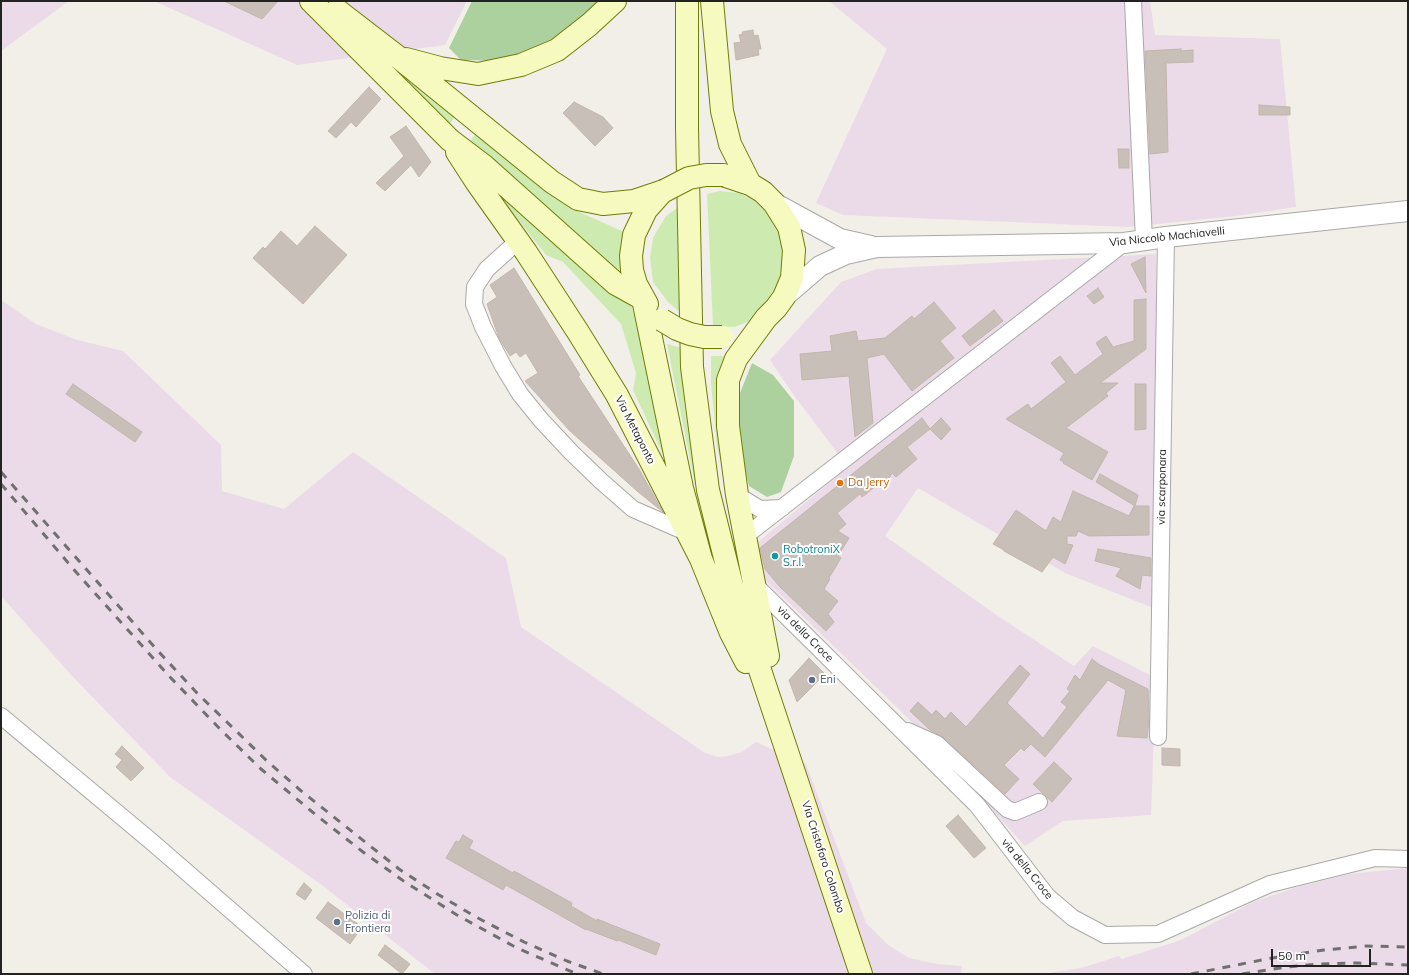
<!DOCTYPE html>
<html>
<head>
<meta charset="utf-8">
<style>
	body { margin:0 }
	#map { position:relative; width:1409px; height:975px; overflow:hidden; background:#f2efe9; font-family:Mulish,sans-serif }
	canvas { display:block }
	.frame { position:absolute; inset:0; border:2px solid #222; pointer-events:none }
	.scale { position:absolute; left:1271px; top:949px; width:100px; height:18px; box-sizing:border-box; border:2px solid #222; border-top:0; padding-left:5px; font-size:12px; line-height:14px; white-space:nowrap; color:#222; -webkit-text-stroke:3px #fff; paint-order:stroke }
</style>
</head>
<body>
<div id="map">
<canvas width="1409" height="975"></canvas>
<div class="frame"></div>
<div class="scale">50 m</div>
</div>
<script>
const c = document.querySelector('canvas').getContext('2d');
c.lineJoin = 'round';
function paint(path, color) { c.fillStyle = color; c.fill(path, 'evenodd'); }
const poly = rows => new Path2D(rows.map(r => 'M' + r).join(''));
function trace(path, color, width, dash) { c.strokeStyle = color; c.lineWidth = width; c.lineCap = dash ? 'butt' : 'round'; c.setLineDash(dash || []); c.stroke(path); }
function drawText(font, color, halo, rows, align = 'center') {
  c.font = font + ' Mulish,sans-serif'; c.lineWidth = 4; c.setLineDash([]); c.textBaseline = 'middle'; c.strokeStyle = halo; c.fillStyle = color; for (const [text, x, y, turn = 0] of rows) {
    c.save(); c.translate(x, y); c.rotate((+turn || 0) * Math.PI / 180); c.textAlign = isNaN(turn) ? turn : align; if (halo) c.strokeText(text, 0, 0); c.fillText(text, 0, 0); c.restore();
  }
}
paint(poly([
	[1,1,69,1,1,51],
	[154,1,467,1,445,45,297,65],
	[829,1,1150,1,1155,35,1280,39,1296,207,1236,216,1128,227,843,215,816,203,887,49],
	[1156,254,1156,609,1065,573,918,488,885,536,995,614,1074,666,1093,646,1156,678,1151,815,1063,821,1025,846,906,716,766,581,757,543,848,467,795,397,770,360,841,282,877,269],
	[1,300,36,324,77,340,123,351,221,445,222,491,284,509,353,452,506,558,521,627,705,753,718,757,728,756,742,752,756,742,806,764,866,923,888,945,909,958,937,964,962,966,961,973,974,974,435,974,323,886,170,777,73,677,1,596],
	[1408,868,1408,974,1029,974,1049,973,1081,968,1119,956,1122,959,1181,940,1253,902,1297,887,1349,874]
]), '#ebdbe8');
paint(poly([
	[352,31,456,115,450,124],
	[476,133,577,211,624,232,622,277,468,144],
	[493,188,612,288,631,306,643,333,673,476,633,390,636,373,621,324,563,262,546,255],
	[719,191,739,193,758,203,773,218,787,241,788,267,761,316,735,327,713,326,707,194],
	[680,206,683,315,668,302,653,282,650,258,653,238,666,216],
	[667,344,682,348,685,410,702,497,698,499],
	[711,356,725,356,722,437,741,550,717,446,711,383]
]), '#cdebb0');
paint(poly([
	[472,1,601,1,551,44,509,61,461,60,449,48],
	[752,363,773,375,794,401,794,456,781,492,767,497,749,486,739,449,740,393]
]), '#add19e');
const building = poly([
	[224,1,278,1,262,19,224,1],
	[753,30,754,36,758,35,761,49,758,49,759,55,736,60,734,43,741,42,739,35,743,34,742,32,753,30],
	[1181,49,1181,51,1193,50,1193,62,1166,63,1168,152,1150,154,1145,51,1181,49],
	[369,87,381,99,356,127,351,122,336,138,328,131,369,87],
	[574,102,603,117,613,128,595,146,563,113,574,102],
	[1259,105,1290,107,1290,115,1259,115,1259,105],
	[406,126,431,162,419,177,411,165,385,191,376,183,404,156,390,137,406,126],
	[1118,149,1129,149,1129,168,1119,168,1118,149],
	[315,226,347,255,303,304,253,258,263,247,265,249,281,231,297,246,315,226],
	[1145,257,1146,293,1131,264,1145,257],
	[514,268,580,375,578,376,639,469,663,512,637,491,569,430,525,381,538,373,526,353,520,357,516,352,510,356,499,338,487,304,497,297,490,285,514,268],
	[1098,288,1104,297,1094,304,1087,296,1098,288],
	[1146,299,1146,349,1100,383,1118,383,1106,393,1108,396,1066,428,1108,452,1092,480,1063,463,1064,462,1060,460,1064,453,1006,419,1028,404,1031,409,1066,382,1051,363,1060,356,1075,375,1103,354,1096,343,1106,336,1113,347,1134,341,1134,300,1146,299],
	[934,302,956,328,940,341,954,358,912,391,884,354,867,358,873,423,855,437,849,376,802,380,800,354,832,351,830,336,845,333,856,331,858,341,885,338,912,316,914,319,934,302],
	[994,310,1003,321,970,346,962,336,994,310],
	[73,384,142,432,135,442,66,394,73,384],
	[1135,384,1146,384,1146,429,1135,430,1135,384],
	[922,418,930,429,907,447,917,459,896,477,892,473,888,480,886,478,862,497,860,494,837,513,846,524,838,531,849,538,838,556,841,558,829,578,830,579,824,589,838,601,828,614,834,622,826,631,780,587,765,569,760,548,922,418],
	[941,418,951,429,941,440,930,429,941,418],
	[1100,474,1138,495,1135,506,1096,482,1100,474],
	[1073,491,1129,516,1134,506,1149,506,1149,535,1089,536,1078,531,1076,536,1067,536,1067,544,1073,545,1065,564,1053,557,1042,572,1004,551,1004,550,993,544,1016,510,1046,531,1053,517,1061,522,1073,491],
	[1098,549,1151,558,1151,576,1142,575,1140,589,1116,576,1121,568,1095,561,1098,549],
	[809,658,825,674,797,702,789,680,809,658],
	[1092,659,1100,665,1148,689,1149,720,1147,738,1117,736,1126,690,1108,680,1045,757,1031,744,1024,751,1021,748,1004,765,1019,779,1005,794,943,737,930,730,910,711,918,702,932,715,936,710,945,719,951,712,966,727,1020,665,1030,674,1007,703,1043,738,1067,707,1061,702,1070,691,1067,689,1075,675,1080,680,1092,659],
	[122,746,144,768,131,781,116,767,122,760,115,754,122,746],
	[1162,748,1180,749,1180,766,1162,765,1162,748],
	[1054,762,1072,779,1052,802,1033,784,1054,762],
	[958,815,986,848,974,858,946,826,958,815],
	[463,835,473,841,469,848,513,873,514,871,572,903,571,906,597,921,597,919,660,944,656,955,618,940,617,941,586,929,586,930,506,885,503,890,446,858,456,841,459,842,463,835],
	[304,883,312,890,305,900,296,894,304,883],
	[328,902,362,927,350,944,316,918,328,902],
	[385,945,410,964,402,974,378,955,385,945]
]);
paint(building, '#c7bfb8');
trace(building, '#c4b6ab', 1);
const minor = poly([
	[1133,1,1144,240],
	[518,241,487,269,475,287,474,304,483,327,503,366,520,394,541,420,571,452,601,481,633,509,688,533],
	[737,495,760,509,782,508],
	[744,537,1124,243],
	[754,584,977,805,1047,896,1073,918,1105,935,1158,934,1270,884,1375,858,1408,859],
	[1,716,152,842,304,974],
	[908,731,937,744,1007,809,1015,812,1039,802],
	[1158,737,1166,237]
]);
const tertiary = poly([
	[774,203,840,239,871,246],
	[784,297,820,266,846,254,877,247,1124,243,1166,237,1408,211]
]);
const secondary = poly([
	[311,1,450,140,483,165,616,284,643,299,682,488,701,559],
	[687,1,687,128,692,367,708,490,732,586,861,974],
	[712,1,722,111,730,144,750,184],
	[337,10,398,57,552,182,578,199,603,204,634,201,664,191],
	[406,59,440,68,478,74,521,65,557,50,589,25,615,1],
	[457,152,477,183,526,252,578,332,617,395,701,559,731,633,746,662],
	[723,175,750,184,763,192,774,203,789,227,794,250,792,278,784,297,776,308,766,318,736,359,728,380,728,426,737,495,768,656],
	[647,304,636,284,632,270,631,256,634,235,646,210,663,191]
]);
trace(minor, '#a9a9a9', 18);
trace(tertiary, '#a9a9a9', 22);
trace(secondary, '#707d05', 24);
trace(minor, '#fff', 16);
trace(tertiary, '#fff', 20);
trace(secondary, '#f7fabf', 22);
trace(poly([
	[1,472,158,651,197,693,267,761,300,790,399,869,439,895,476,917,524,942,567,961,603,974],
	[1,484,76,572,170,677,221,730,261,769,316,815,363,852,405,882,457,915,517,948,577,974],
	[1191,974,1272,958,1324,950,1366,946,1408,947],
	[1242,974,1287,967,1320,964,1358,963,1408,965]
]), '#707070', 3, [8, 8]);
const secondaryBridge = poly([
	[664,191,689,178,706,175,723,175],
	[662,320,677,329,690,334,704,337,722,337]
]);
trace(secondaryBridge, '#707d05', 24, []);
trace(secondaryBridge, '#f7fabf', 22);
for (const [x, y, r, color] of [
	[840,483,4,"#e8710a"],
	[775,556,4,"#0f9aa8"],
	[812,680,4,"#5c6f8a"],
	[337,922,4,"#5c6f8a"]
]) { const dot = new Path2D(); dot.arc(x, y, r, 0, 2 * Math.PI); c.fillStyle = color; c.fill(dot); trace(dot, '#fff', 1.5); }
drawText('11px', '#222', '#fff', [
	["Via Niccolò Machiavelli",1167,237,-6],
	["Via Metaponto",635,430,63],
	["via scarponara",1162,487,-89],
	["via della Croce",805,634,45],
	["Via Cristoforo Colombo",823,857,72],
	["via della Croce",1027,869,51]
]);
drawText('11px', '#c56008', '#fff', [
	["Da Jerry",848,483]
], 'left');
drawText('11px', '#0d838f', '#fff', [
	["RobotroniX",783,550],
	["S.r.l.",783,563]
], 'left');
drawText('11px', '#4e5e75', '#fff', [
	["Eni",820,680],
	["Polizia di",345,916],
	["Frontiera",345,929]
], 'left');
</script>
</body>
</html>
